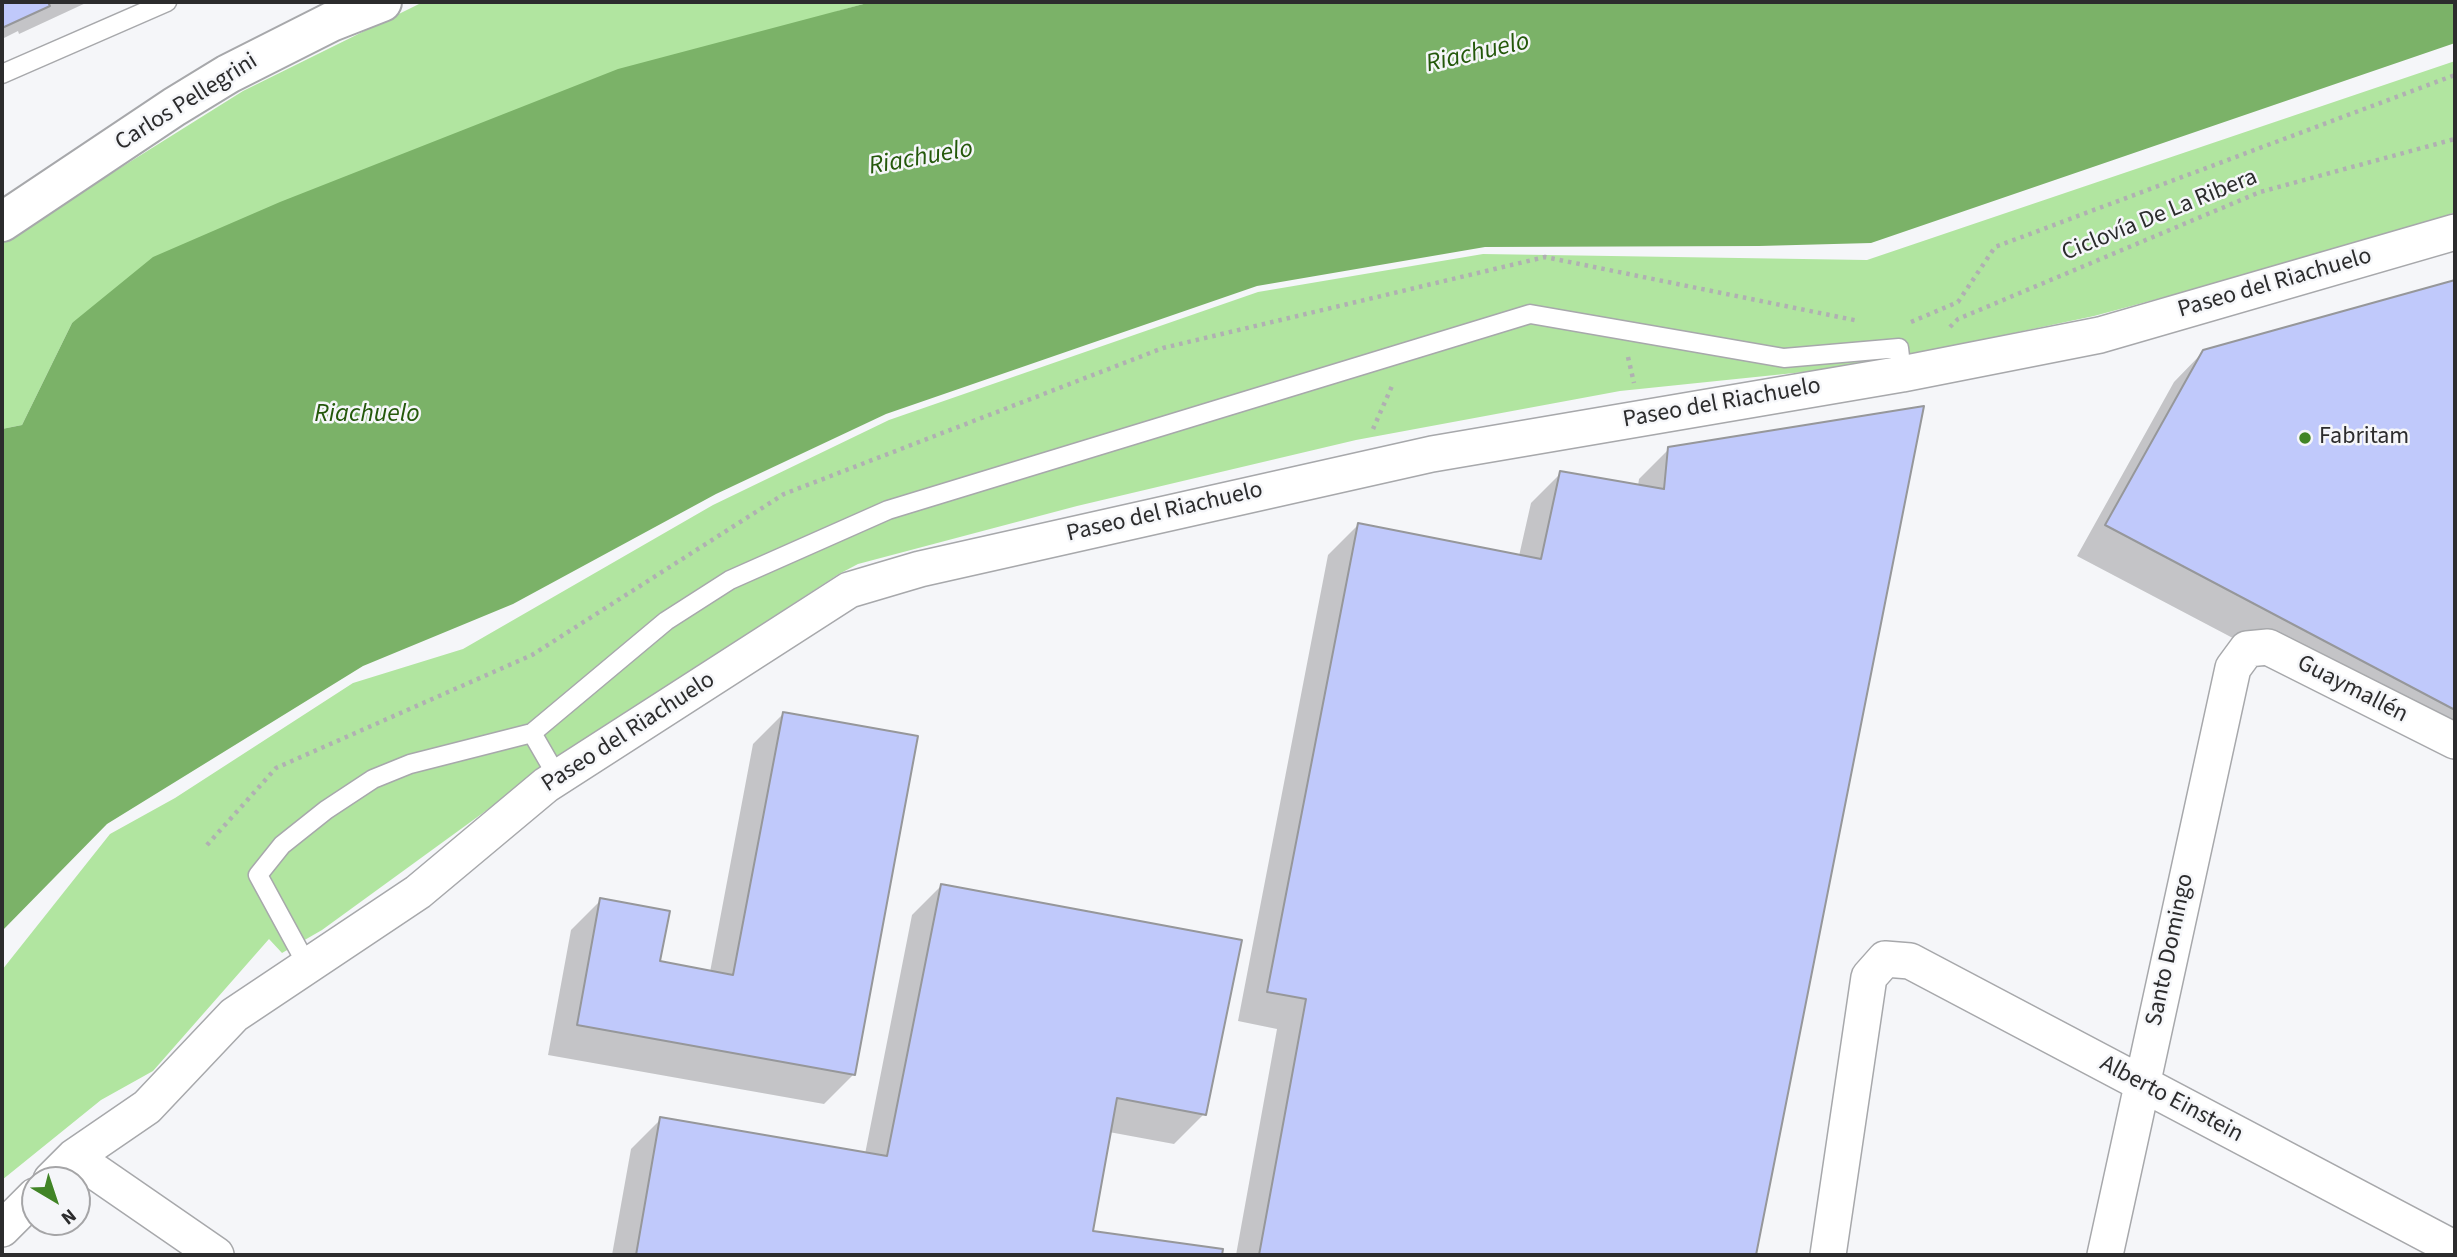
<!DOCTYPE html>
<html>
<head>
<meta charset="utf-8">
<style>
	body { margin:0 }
	#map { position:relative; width:2457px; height:1257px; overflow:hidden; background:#f5f6f9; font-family:"Source Sans 3",sans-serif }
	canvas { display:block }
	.frame { position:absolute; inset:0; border:4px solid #2c2c2d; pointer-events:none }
	.north { position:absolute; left:21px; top:1166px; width:70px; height:70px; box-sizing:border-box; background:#f5f6f9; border:2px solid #a5a5a7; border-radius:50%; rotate:141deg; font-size:19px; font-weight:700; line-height:28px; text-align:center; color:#2c2c2d }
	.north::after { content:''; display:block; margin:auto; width:24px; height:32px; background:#418426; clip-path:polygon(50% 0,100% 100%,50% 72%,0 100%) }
</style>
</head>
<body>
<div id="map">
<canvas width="2457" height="1257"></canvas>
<div class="frame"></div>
<div class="north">N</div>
</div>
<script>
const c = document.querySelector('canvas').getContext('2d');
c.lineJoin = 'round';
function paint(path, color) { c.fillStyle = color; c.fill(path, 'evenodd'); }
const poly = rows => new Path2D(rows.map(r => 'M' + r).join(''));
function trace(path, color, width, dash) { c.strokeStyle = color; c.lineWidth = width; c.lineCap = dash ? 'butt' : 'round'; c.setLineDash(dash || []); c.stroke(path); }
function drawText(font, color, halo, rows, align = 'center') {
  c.font = font + ' "Source Sans 3",sans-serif'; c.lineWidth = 5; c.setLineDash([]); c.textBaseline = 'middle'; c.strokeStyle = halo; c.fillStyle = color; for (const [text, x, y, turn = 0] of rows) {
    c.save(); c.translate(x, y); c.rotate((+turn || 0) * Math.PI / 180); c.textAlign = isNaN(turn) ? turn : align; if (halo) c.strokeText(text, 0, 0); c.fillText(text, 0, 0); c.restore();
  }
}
paint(poly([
	[428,2,871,2,838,11,72,323,22,425,2,429,2,242,243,91,419,4],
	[2455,61,2455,212,2396,235,2094,316,1962,344,1891,363,1620,391,1356,440,1077,506,858,564,839,574,575,746,322,930,282,953,269,939,153,1071,101,1100,2,1180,2,970,110,834,175,798,353,683,463,649,713,505,889,420,1258,292,1483,254,1867,260]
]), '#b1e5a0');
paint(poly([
	[871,2,2455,2,2455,43,1871,243,1759,246,1485,247,1257,286,886,414,716,494,513,604,363,666,107,824,2,931,2,429,22,425,72,323,153,257,280,202,618,69]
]), '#7bb268');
paint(poly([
	[2,2,88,2,19,34,18,31,2,39],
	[2455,282,2455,755,2077,556,2174,382,2204,351],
	[1921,409,1755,1255,1236,1255,1277,1029,1238,1021,1328,555,1358,525,1519,556,1531,503,1561,473,1638,486,1639,479,1669,449],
	[783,714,854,1074,824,1104,548,1055,571,930,601,900,658,962,710,972,753,744],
	[942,885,1204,1114,1174,1144,1109,1132,1091,1233,1221,1250,1220,1255,612,1255,631,1149,661,1119,865,1154,912,915]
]), '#0003');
const building = poly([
	[2,2,48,2,50,6,2,28,2,2],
	[2455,280,2455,710,2105,525,2203,350,2455,280],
	[1924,406,1756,1255,1259,1255,1306,999,1267,992,1358,523,1541,559,1560,471,1664,489,1668,447,1924,406],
	[783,712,918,736,855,1075,577,1025,600,898,670,911,660,961,733,975,783,712],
	[941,884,1242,940,1206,1115,1117,1098,1093,1231,1223,1249,1222,1255,636,1255,660,1117,887,1156,941,884]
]);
paint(building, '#c0c9fb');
trace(building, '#96979a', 2);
const lane = poly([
	[2,74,167,2],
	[532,733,558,778],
	[307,965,258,875,282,845,326,810,373,779,410,764,532,733,666,621,730,580,888,510,1530,314,1784,358,1899,348,1902,374]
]);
const street = poly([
	[74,1157,216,1255],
	[51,1180,74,1157,147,1107,234,1015,418,892,546,785,849,590,920,569,1432,454,1902,374,2100,335,2455,232],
	[2,1229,35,1196],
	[1828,1255,1869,977,1885,959,1910,961,2455,1249],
	[2105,1255,2233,668,2247,649,2268,647,2455,741]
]);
const secondary = poly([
	[2,222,174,107,228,74,331,22,382,2]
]);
trace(lane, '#a7a8ab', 21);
trace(street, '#a7a8ab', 38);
trace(secondary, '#a7a8ab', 42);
trace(poly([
	[1911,322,1958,302,1995,247,2455,75],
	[1950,327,1958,319,2260,192,2455,139],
	[1628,357,1634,383],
	[1373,429,1392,386],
	[207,845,276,768,532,655,784,494,1163,348,1545,257,1859,321]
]), '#b0b0b2', 4.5, [3.5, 5]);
trace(lane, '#fff', 18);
trace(street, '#fff', 35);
trace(secondary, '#fff', 38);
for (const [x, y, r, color] of [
	[2305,438,7,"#418426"]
]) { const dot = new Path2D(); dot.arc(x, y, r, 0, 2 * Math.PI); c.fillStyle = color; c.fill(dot); trace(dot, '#f5f6f9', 2.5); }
drawText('24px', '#2c2c2d', '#f5f6f9', [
	["Carlos Pellegrini",187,103,-32],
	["Ciclovía De La Ribera",2160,216,-22],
	["Paseo del Riachuelo",2275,284,-16],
	["Paseo del Riachuelo",1722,404,-10],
	["Paseo del Riachuelo",1165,513,-13],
	["Guaymallén",2352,690,27],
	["Paseo del Riachuelo",629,733,-33],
	["Santo Domingo",2171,950,-78],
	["Alberto Einstein",2171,1100,28]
]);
drawText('24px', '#2c2c2d', '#f5f6f9', [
	["Fabritam",2319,438]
], 'left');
drawText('italic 26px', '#24580b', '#f5f6f9', [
	["Riachuelo",1478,54,-13],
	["Riachuelo",921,159,-10],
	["Riachuelo",367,415]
]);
</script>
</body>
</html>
